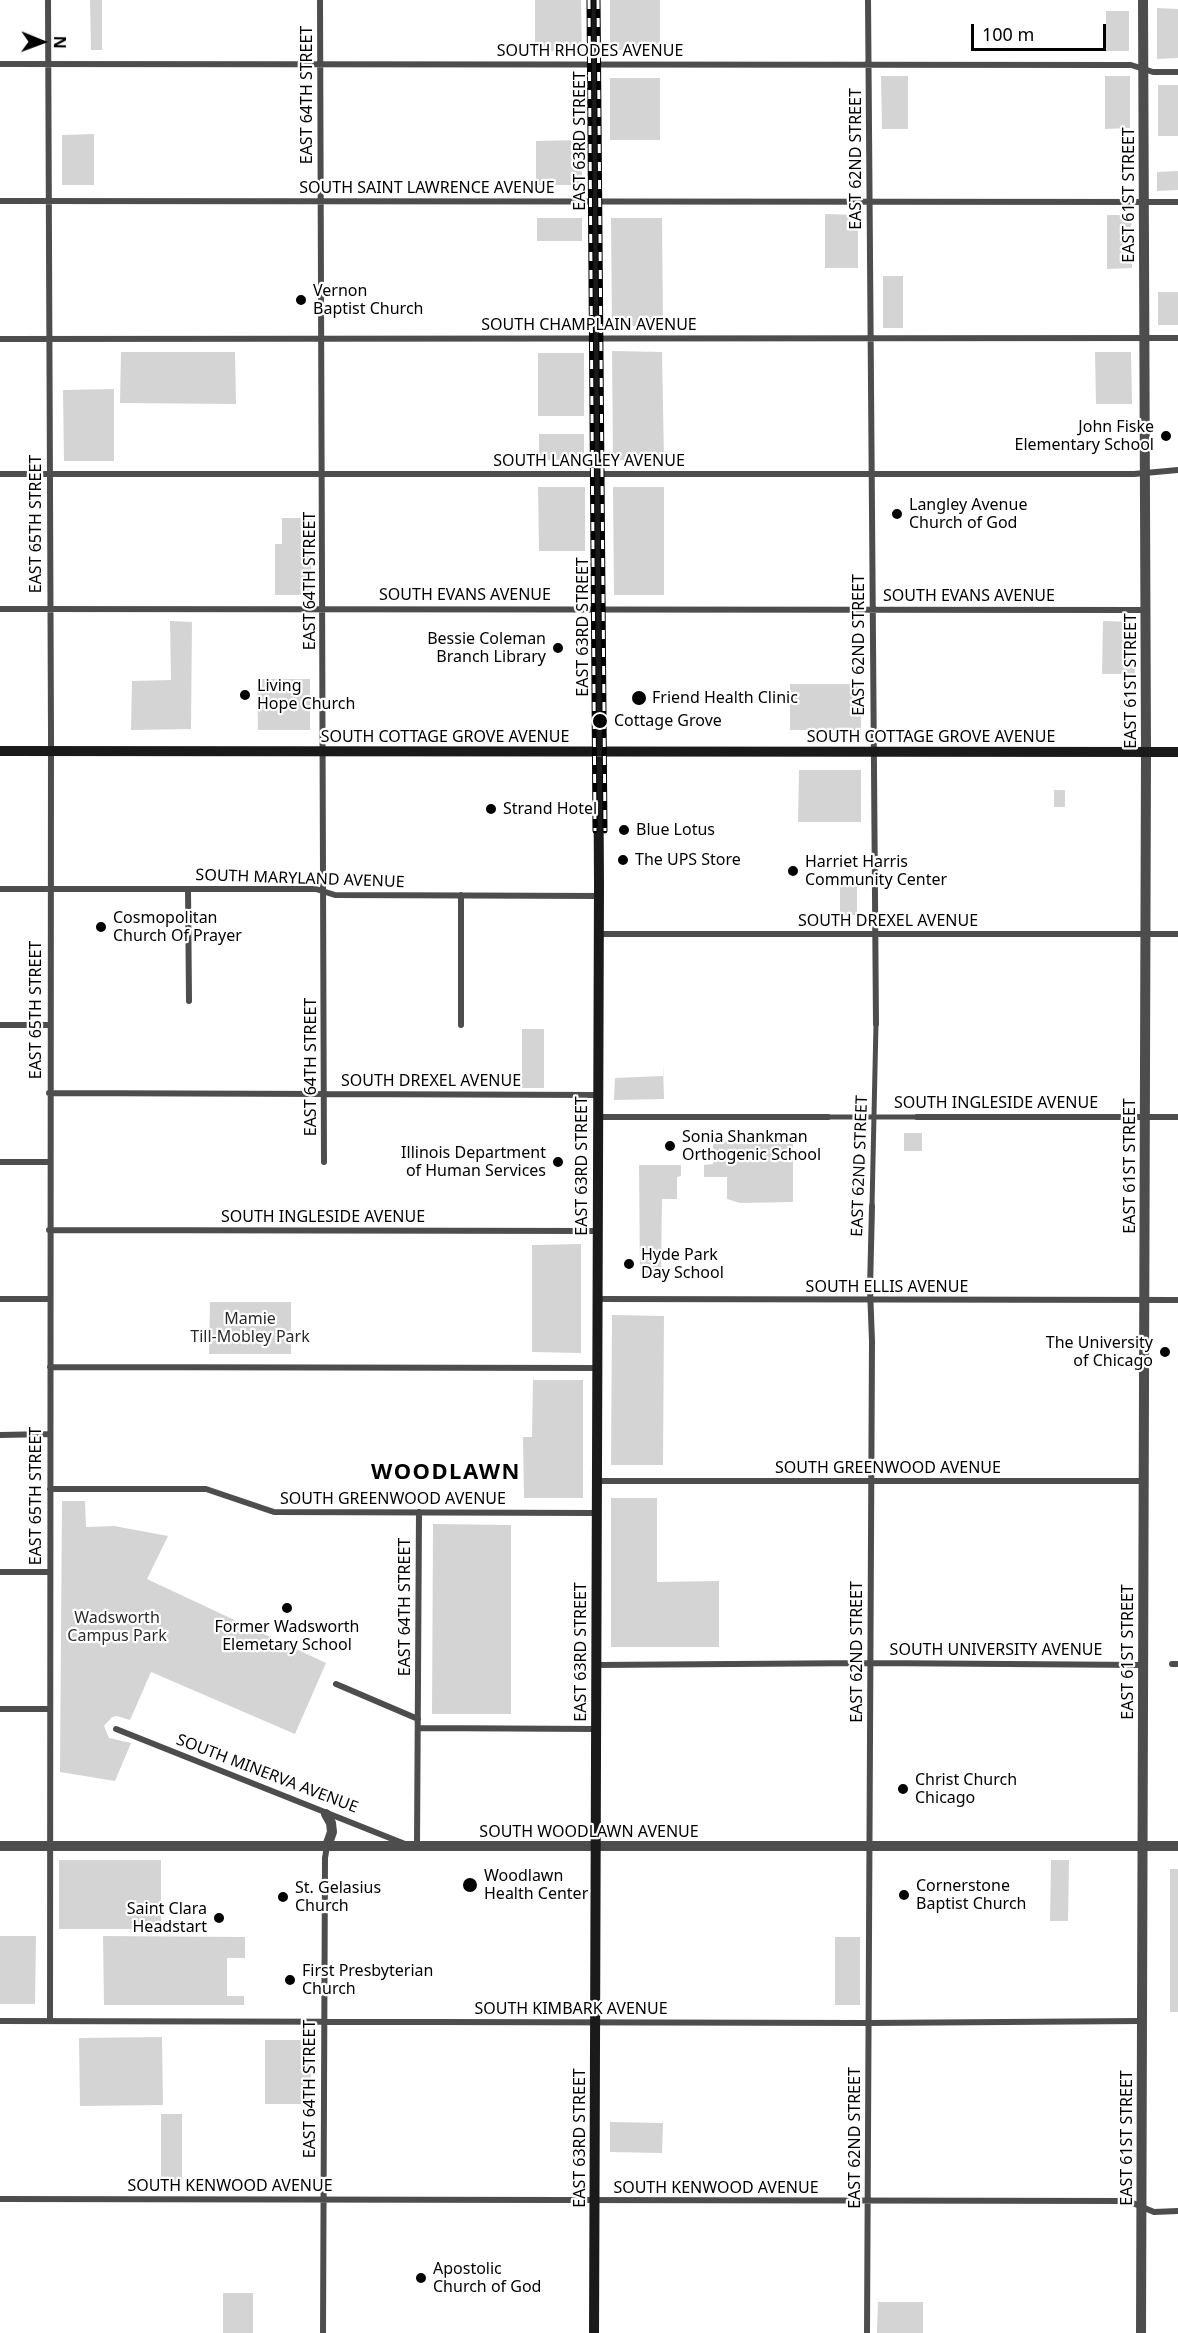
<!DOCTYPE html>
<html>
<head>
<meta charset="utf-8">
<style>
	body { margin:0 }
	#map { position:relative; width:1178px; height:2333px; overflow:hidden; background:#fff; font-family:"Noto Sans",sans-serif }
	canvas { display:block }
	.north { position:absolute; left:12px; top:12px; width:60px; height:60px; -webkit-text-stroke:4px #fff; paint-order:stroke; rotate:91deg; font-size:16px; font-weight:700; line-height:24px; text-align:center; color:#000 }
	.north::after { content:''; display:block; margin:auto; width:21px; height:27px; background:#000; clip-path:polygon(50% 0,100% 100%,50% 72%,0 100%) }
	.scale { position:absolute; left:971px; top:24px; width:135px; height:27px; box-sizing:border-box; border:3px solid #000; border-top:0; padding-left:8px; font-size:18px; line-height:21px; white-space:nowrap; color:#000; -webkit-text-stroke:4px #fff; paint-order:stroke }
</style>
</head>
<body>
<div id="map">
<canvas width="1178" height="2333"></canvas>
<div class="north">N</div>
<div class="scale">100 m</div>
</div>
<script>
const c = document.querySelector('canvas').getContext('2d');
c.lineJoin = 'round';
function paint(path, color) { c.fillStyle = color; c.fill(path, 'evenodd'); }
const poly = rows => new Path2D(rows.map(r => 'M' + r).join(''));
function trace(path, color, width, dash) { c.strokeStyle = color; c.lineWidth = width; c.lineCap = dash ? 'butt' : 'round'; c.setLineDash(dash || []); c.stroke(path); }
function drawText(font, color, halo, rows, align = 'center') {
  c.font = font + ' "Noto Sans",sans-serif'; c.lineWidth = 4.5; c.setLineDash([]); c.textBaseline = 'middle'; c.strokeStyle = halo; c.fillStyle = color; for (const [text, x, y, turn = 0] of rows) {
    c.save(); c.translate(x, y); c.rotate((+turn || 0) * Math.PI / 180); c.textAlign = isNaN(turn) ? turn : align; if (halo) c.strokeText(text, 0, 0); c.fillText(text, 0, 0); c.restore();
  }
}
paint(poly([
	[90,0,102,0,102,50,91,50],
	[535,0,581,0,582,51,535,51],
	[610,0,660,0,660,50,610,50],
	[1157,8,1178,9,1178,58,1157,59],
	[1106,11,1129,11,1129,51,1106,51],
	[881,76,908,76,908,129,882,129],
	[1105,76,1130,76,1130,128,1105,129],
	[610,78,660,78,660,140,610,140],
	[1158,85,1178,85,1178,136,1158,136],
	[94,134,94,185,62,185,62,135],
	[582,140,582,185,536,185,536,141],
	[1178,171,1178,190,1157,191,1157,172],
	[825,214,858,215,858,268,825,268],
	[1107,215,1131,215,1132,268,1107,269],
	[537,218,582,218,582,241,537,241],
	[611,218,662,218,663,326,612,326],
	[883,276,903,276,903,328,883,328],
	[1158,292,1178,292,1178,325,1158,325],
	[612,351,662,352,664,461,613,460],
	[121,352,235,352,236,404,120,403],
	[1095,352,1131,352,1132,404,1096,404],
	[538,353,584,353,584,416,538,416],
	[114,389,114,461,64,461,63,390],
	[539,434,584,434,584,460,539,460],
	[538,487,585,487,585,551,539,551],
	[613,487,664,487,664,595,614,595],
	[282,518,312,518,311,595,275,595,275,544,282,544],
	[170,621,192,622,191,729,131,730,132,681,171,680],
	[1103,621,1135,622,1135,674,1102,674],
	[257,679,310,679,310,730,258,730],
	[790,684,861,684,861,730,790,730],
	[799,770,861,770,861,822,798,822],
	[1054,790,1065,790,1065,807,1054,807],
	[840,881,857,881,857,915,840,915],
	[522,1029,544,1029,544,1088,522,1088],
	[663,1063,664,1099,614,1100,615,1078,663,1076],
	[904,1133,922,1133,922,1151,904,1151],
	[793,1134,793,1202,740,1203,727,1199,727,1177,704,1177,704,1165,713,1164,713,1141,725,1142,732,1135],
	[639,1165,681,1165,681,1176,677,1177,677,1199,662,1199,661,1275,640,1275],
	[581,1244,581,1353,532,1352,532,1245],
	[210,1302,291,1302,291,1354,209,1354],
	[612,1315,664,1316,663,1465,611,1465],
	[533,1380,583,1380,583,1498,524,1498,523,1437,532,1437],
	[611,1498,657,1498,657,1582,719,1581,719,1647,611,1647],
	[62,1501,85,1501,86,1527,114,1526,168,1536,147,1579,326,1663,295,1734,151,1672,130,1720,117,1716,112,1717,104,1726,109,1738,131,1743,115,1781,60,1772],
	[433,1524,511,1525,511,1714,432,1714],
	[59,1860,161,1860,161,1929,59,1929],
	[1051,1860,1069,1860,1068,1921,1050,1921],
	[1170,1869,1178,1869,1178,2012,1170,2012],
	[0,1936,36,1936,35,2004,0,2004],
	[103,1936,245,1937,245,1958,227,1958,227,1996,244,1996,244,2005,104,2005],
	[835,1937,860,1937,860,2005,835,2005],
	[162,2037,163,2105,80,2106,79,2038],
	[265,2040,311,2040,311,2104,265,2104],
	[161,2114,182,2114,182,2182,161,2182],
	[610,2122,663,2123,662,2153,610,2152],
	[223,2293,253,2293,253,2333,223,2333],
	[878,2302,923,2302,923,2333,877,2333]
]), '#d4d4d4');
trace(poly([
	[828,1117,917,1117],
	[872,1206,876,1024]
]), '#4d4d4d', 5);
trace(poly([
	[48,0,51,732,50,2021],
	[320,0,324,1162],
	[868,0,876,1024],
	[0,64,1131,65,1153,72,1178,72],
	[0,201,1178,202],
	[0,339,1178,338],
	[0,474,1134,474,1178,470],
	[0,609,1145,610],
	[0,889,316,889,335,895,599,896],
	[188,889,189,1001],
	[598,934,1178,934],
	[0,1025,50,1025],
	[461,1025,461,895],
	[49,1093,598,1095],
	[598,1117,828,1117],
	[917,1117,1178,1117],
	[0,1162,49,1162],
	[49,1230,597,1231],
	[0,1299,50,1299],
	[597,1299,1178,1300],
	[50,1367,597,1368],
	[0,1435,50,1434],
	[596,1481,1144,1481],
	[50,1489,206,1489,274,1512,596,1513],
	[0,1572,50,1572],
	[1172,1664,1178,1664],
	[596,1665,871,1663,1143,1665],
	[336,1684,418,1719],
	[0,1709,50,1709],
	[418,1728,596,1729],
	[116,1729,405,1844],
	[417,1846,419,1512],
	[0,2021,869,2023,1142,2021],
	[0,2199,1128,2201,1154,2212,1178,2211],
	[323,2333,325,1858,327,1846],
	[867,2333,872,1341,870,1289,872,1206]
]), '#4d4d4d', 6);
trace(poly([
	[326,1814,331,1823,332,1832,327,1846],
	[0,1846,1178,1846],
	[1141,2333,1146,752,1143,0]
]), '#4d4d4d', 10);
trace(poly([
	[594,0,599,883,594,2333],
	[0,751,1178,752]
]), '#1a1a1a', 10);
const rail = poly([
	[589,0,595,831],
	[598,0,605,831]
]);
trace(rail, '#000', 5);
trace(rail, '#fff', 3, [9]);
for (const [x, y, r, color] of [
	[301,300,6,"#000"],
	[1166,436,6,"#000"],
	[897,514,6,"#000"],
	[558,648,6,"#000"],
	[245,695,6,"#000"],
	[639,698,8,"#000"],
	[600,721,8,"#000"],
	[491,809,6,"#000"],
	[624,830,6,"#000"],
	[623,860,6,"#000"],
	[793,871,6,"#000"],
	[101,927,6,"#000"],
	[670,1146,6,"#000"],
	[558,1162,6,"#000"],
	[629,1264,6,"#000"],
	[1165,1352,6,"#000"],
	[287,1608,6,"#000"],
	[903,1789,6,"#000"],
	[470,1885,8,"#000"],
	[904,1895,6,"#000"],
	[283,1897,6,"#000"],
	[219,1918,6,"#000"],
	[290,1980,6,"#000"],
	[421,2278,6,"#000"]
]) { const dot = new Path2D(); dot.arc(x, y, r, 0, 2 * Math.PI); c.fillStyle = color; c.fill(dot); trace(dot, '#fff', 2); }
drawText('16px', '#000', '#fff', [
	["SOUTH RHODES AVENUE",590,51],
	["EAST 64TH STREET",307,95,-90],
	["EAST 63RD STREET",580,141,-90],
	["EAST 62ND STREET",856,159,-90],
	["SOUTH SAINT LAWRENCE AVENUE",427,188],
	["EAST 61ST STREET",1129,195,-90],
	["SOUTH CHAMPLAIN AVENUE",589,325],
	["SOUTH LANGLEY AVENUE",589,461],
	["EAST 65TH STREET",36,524,-90],
	["EAST 64TH STREET",310,581,-90],
	["SOUTH EVANS AVENUE",465,595],
	["SOUTH EVANS AVENUE",969,596],
	["EAST 63RD STREET",583,627,-90],
	["EAST 62ND STREET",859,645,-90],
	["EAST 61ST STREET",1131,681,-90],
	["SOUTH COTTAGE GROVE AVENUE",445,737],
	["SOUTH COTTAGE GROVE AVENUE",931,737],
	["SOUTH MARYLAND AVENUE",300,879,2],
	["SOUTH DREXEL AVENUE",888,921],
	["EAST 65TH STREET",36,1010,-90],
	["EAST 64TH STREET",311,1067,-90],
	["SOUTH DREXEL AVENUE",431,1081],
	["SOUTH INGLESIDE AVENUE",996,1103],
	["EAST 63RD STREET",582,1166,-90],
	["EAST 62ND STREET",860,1166,-88],
	["EAST 61ST STREET",1130,1166,-90],
	["SOUTH INGLESIDE AVENUE",323,1217],
	["SOUTH ELLIS AVENUE",887,1287],
	["SOUTH GREENWOOD AVENUE",888,1468],
	["EAST 65TH STREET",36,1496,-90],
	["SOUTH GREENWOOD AVENUE",393,1499],
	["EAST 64TH STREET",405,1607,-90],
	["SOUTH UNIVERSITY AVENUE",996,1650],
	["EAST 63RD STREET",581,1652,-90],
	["EAST 62ND STREET",857,1652,-90],
	["EAST 61ST STREET",1128,1652,-90],
	["SOUTH MINERVA AVENUE",267,1774,21],
	["SOUTH WOODLAWN AVENUE",589,1832],
	["SOUTH KIMBARK AVENUE",571,2009],
	["EAST 64TH STREET",310,2089,-90],
	["EAST 63RD STREET",580,2138,-90],
	["EAST 62ND STREET",855,2138,-90],
	["EAST 61ST STREET",1127,2138,-90],
	["SOUTH KENWOOD AVENUE",230,2186],
	["SOUTH KENWOOD AVENUE",716,2188]
]);
drawText('16px', '#000', '#fff', [
	["Vernon",313,291],
	["Baptist Church",313,309],
	["John Fiske",1154,427,"right"],
	["Elementary School",1154,445,"right"],
	["Langley Avenue",909,505],
	["Church of God",909,523],
	["Bessie Coleman",546,639,"right"],
	["Branch Library",546,657,"right"],
	["Living",257,686],
	["Hope Church",257,704],
	["Friend Health Clinic",652,698],
	["Cottage Grove",614,721],
	["Strand Hotel",503,809],
	["Blue Lotus",636,830],
	["The UPS Store",635,860],
	["Harriet Harris",805,862],
	["Community Center",805,880],
	["Cosmopolitan",113,918],
	["Church Of Prayer",113,936],
	["Sonia Shankman",682,1137],
	["Orthogenic School",682,1155],
	["Illinois Department",546,1153,"right"],
	["of Human Services",546,1171,"right"],
	["Hyde Park",641,1255],
	["Day School",641,1273],
	["The University",1153,1343,"right"],
	["of Chicago",1153,1361,"right"],
	["Former Wadsworth",287,1627,"center"],
	["Elemetary School",287,1645,"center"],
	["Christ Church",915,1780],
	["Chicago",915,1798],
	["Woodlawn",484,1876],
	["Health Center",484,1894],
	["Cornerstone",916,1886],
	["Baptist Church",916,1904],
	["St. Gelasius",295,1888],
	["Church",295,1906],
	["Saint Clara",207,1909,"right"],
	["Headstart",207,1927,"right"],
	["First Presbyterian",302,1971],
	["Church",302,1989],
	["Apostolic",433,2269],
	["Church of God",433,2287]
], 'left');
drawText('16px', '#2b2b2b', '#fff', [
	["Mamie",250,1319],
	["Till-Mobley Park",250,1337],
	["Wadsworth",117,1618],
	["Campus Park",117,1636]
]);
c.letterSpacing = '1.5px';
drawText('bold 22px', '#000', '#fff', [
	["WOODLAWN",446,1473]
]);
c.letterSpacing = '0px';
</script>
</body>
</html>
